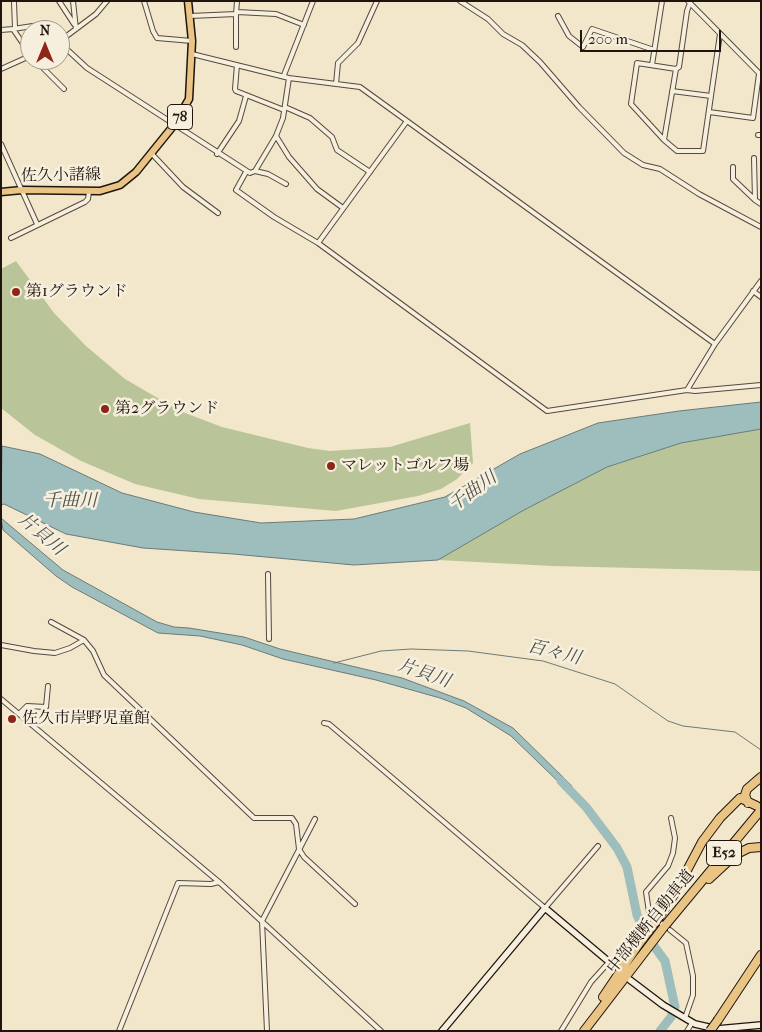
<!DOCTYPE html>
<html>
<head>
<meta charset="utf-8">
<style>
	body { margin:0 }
	#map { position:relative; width:762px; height:1032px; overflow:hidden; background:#f2e7ca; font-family:"IM FELL French Canon",serif }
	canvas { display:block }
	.frame { position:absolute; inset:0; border:2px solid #1f140e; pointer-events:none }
	.north { position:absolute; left:20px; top:20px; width:50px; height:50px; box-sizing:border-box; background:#f7efdd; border:1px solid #a1978a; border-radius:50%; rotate:0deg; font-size:14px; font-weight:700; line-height:20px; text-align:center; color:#1f140e }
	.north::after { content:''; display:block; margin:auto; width:18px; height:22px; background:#8f2418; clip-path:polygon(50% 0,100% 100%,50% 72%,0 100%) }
	.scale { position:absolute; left:580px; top:30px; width:141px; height:22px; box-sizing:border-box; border:2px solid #1f140e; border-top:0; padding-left:6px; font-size:15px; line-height:18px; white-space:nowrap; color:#1f140e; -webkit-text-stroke:4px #f7efdd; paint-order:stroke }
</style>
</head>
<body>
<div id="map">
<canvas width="762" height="1032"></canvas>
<div class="frame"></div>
<div class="north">N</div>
<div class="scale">200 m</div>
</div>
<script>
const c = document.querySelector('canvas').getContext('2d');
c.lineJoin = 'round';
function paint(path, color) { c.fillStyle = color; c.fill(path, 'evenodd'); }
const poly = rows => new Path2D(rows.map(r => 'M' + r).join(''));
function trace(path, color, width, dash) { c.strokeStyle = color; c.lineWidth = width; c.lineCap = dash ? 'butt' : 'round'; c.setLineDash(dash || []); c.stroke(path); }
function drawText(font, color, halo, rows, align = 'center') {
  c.font = font + ' "IM FELL French Canon","Noto Serif JP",serif'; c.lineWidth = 5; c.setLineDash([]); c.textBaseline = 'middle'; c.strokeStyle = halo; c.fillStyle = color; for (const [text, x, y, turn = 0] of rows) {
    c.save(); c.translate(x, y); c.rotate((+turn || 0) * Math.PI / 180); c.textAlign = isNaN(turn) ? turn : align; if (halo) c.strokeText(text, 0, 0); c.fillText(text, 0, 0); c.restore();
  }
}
paint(poly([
	[16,261,54,313,86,346,125,379,180,411,222,427,308,448,330,451,390,447,470,423,473,463,457,479,441,489,418,496,336,511,199,499,135,484,81,461,35,435,1,408,1,269],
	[761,429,761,571,552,566,438,560,524,510,607,467,681,443]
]), '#b9c598');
const water = poly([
	[761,402,761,429,681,443,607,467,524,510,438,560,354,565,233,554,143,548,66,534,4,504,1,505,2,446,40,454,122,493,194,512,261,523,354,519,445,497,520,454,598,423,679,411,761,402],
	[1,518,63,570,157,622,174,627,189,628,244,637,280,649,402,678,464,701,513,728,572,786,568,791,511,736,466,708,440,698,376,680,283,659,242,645,200,636,158,633,72,587,56,576,3,530,1,518]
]);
paint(water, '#9dbebd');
trace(water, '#6b7a77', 1);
trace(poly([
	[334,663,381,651,411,649,468,651,543,661,615,684,668,721,683,726,735,732,761,750]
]), '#6b7a77', 1);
trace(poly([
	[561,781,586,807,617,848,627,867,637,915,648,938,665,961,675,1007,671,1017,660,1031]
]), '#9dbebd', 9);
const street = poly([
	[59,1,74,24],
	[73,1,76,29],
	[144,1,153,31,157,38,192,41],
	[460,1,488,19,503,34,522,45,540,62,579,107,624,153,643,165,660,169,699,194,761,227],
	[688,1,761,75],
	[14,2,15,28],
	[237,12,276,14,304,25],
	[190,16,236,14,237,1],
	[558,16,569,36,583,47,592,29,654,50],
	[13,29,46,24],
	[1,30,13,29,30,54],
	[60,41,96,14,107,1],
	[60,43,87,68,250,173,255,171,276,136,283,118,289,78],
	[236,47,236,14],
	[192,54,289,78,360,87,715,344],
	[35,60,64,89],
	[237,65,235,89,236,91,284,110],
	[652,65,662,1],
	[1,69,30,56],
	[676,69,679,67,687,11,690,3],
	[284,75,313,1],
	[336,84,338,63,358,43,377,1],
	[672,91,711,96],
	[285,107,310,118,332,137,337,150,370,172],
	[709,112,753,118,759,74],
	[758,135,761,135],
	[276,136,289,157,317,189,343,208],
	[664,140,631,104,637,63,676,69,664,140,677,151,703,151,720,34],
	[1,144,37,224],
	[152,154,183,187,218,213],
	[217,154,239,121,246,96],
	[754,158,755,200,761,204],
	[733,167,733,179,755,200],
	[255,171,268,174,286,184],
	[246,172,236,190,274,217,318,243,547,411,687,390,695,391,761,385],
	[11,238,85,202,88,199,89,192],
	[318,243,407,121],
	[753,291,761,297],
	[687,390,715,344,761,281],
	[268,574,269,639],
	[51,622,84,640,93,651,104,675,254,818,292,818,296,824,299,849,304,857,355,904],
	[1,645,34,651,55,653,70,648,84,640],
	[1,699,219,882,381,1031],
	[19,714,27,706,46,707,48,686],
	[324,723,329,724,545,908,598,846],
	[662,924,649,912,646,892,668,866,673,853,675,838,671,818],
	[670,930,686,943,693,976,693,995,685,1018],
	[119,1031,178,883,211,884,219,882],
	[267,1031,262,921,315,819],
	[561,1031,591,982,609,962],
	[687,1031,692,1023]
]);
const secondary = poly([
	[630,980,663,1005,695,1024,717,1029,761,1025],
	[442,1031,545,908,614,966]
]);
const primary = poly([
	[1,192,22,190,100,191,120,185,136,172,174,125,189,99,192,41,188,1]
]);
const highway = poly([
	[748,803,745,795,747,789,761,777],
	[709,879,735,855,749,848,761,847],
	[659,917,675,893,702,842,720,818,740,798,757,806],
	[603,997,638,945],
	[718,1020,761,955],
	[584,1031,663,928,761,810]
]);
trace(street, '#54493d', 6);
trace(secondary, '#1f140e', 8);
trace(primary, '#1f140e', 9);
trace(highway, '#1f140e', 10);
trace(street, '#f7efdd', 4);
trace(secondary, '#f7efdd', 5.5);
trace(primary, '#e9c485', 6);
trace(highway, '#e9c485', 8);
const highwayBridge = poly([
	[638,945,659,917],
	[710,1031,718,1020]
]);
trace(highwayBridge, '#1f140e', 10, []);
trace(highwayBridge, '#e9c485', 8);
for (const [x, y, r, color] of [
	[16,292,5,"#8f2418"],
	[105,409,5,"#8f2418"],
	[331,466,5,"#8f2418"],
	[12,719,5,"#8f2418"]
]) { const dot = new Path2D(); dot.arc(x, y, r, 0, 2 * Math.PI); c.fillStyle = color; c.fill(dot); trace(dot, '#f7efdd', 2); }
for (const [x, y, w] of [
	[180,117,25],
	[724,853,35]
]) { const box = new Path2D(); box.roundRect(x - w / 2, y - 12.5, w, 25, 4); c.fillStyle = '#f7efdd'; c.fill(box); trace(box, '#1f140e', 1); }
drawText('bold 15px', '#1f140e', null, [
	["78",180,117],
	["E52",724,853]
]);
drawText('16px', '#1f140e', '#f7efdd', [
	["佐久小諸線",61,176,-1],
	["中部横断自動車道",651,922,-51]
]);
drawText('16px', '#1f140e', '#f7efdd', [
	["第1グラウンド",26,292],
	["第2グラウンド",115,409],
	["マレットゴルフ場",341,466],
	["佐久市岸野児童館",22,719]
], 'left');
drawText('italic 18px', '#4b504b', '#f7efdd', [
	["千曲川",473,492,-36],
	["千曲川",70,502],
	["片貝川",41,535,40],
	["百々川",554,653,14],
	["片貝川",424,674,19]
]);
</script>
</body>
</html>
